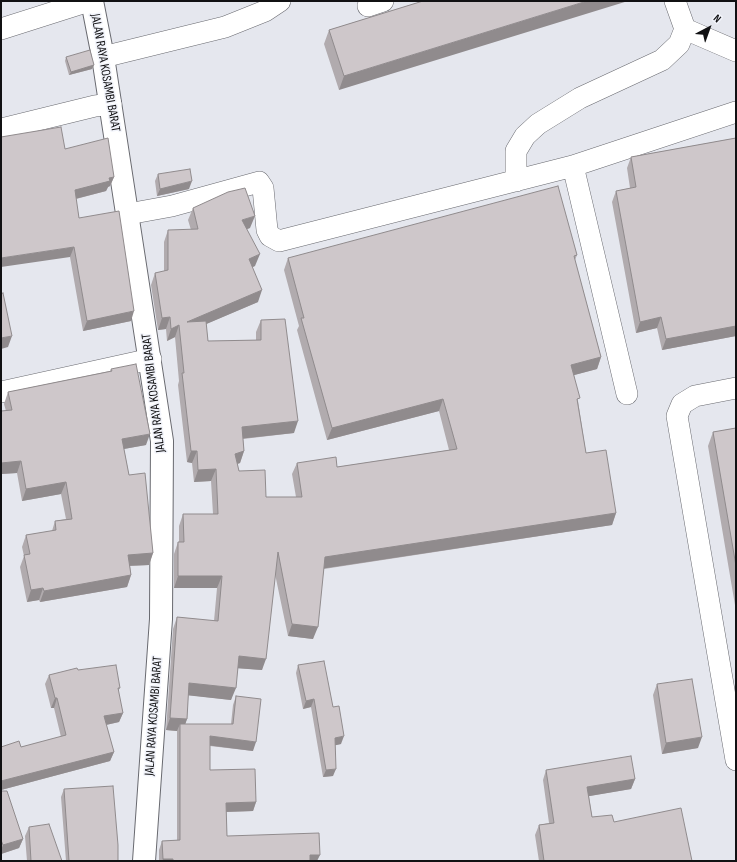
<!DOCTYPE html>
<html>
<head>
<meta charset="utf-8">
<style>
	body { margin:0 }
	#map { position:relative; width:737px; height:862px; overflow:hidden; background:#e5e7ee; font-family:"Sofia Sans Condensed",sans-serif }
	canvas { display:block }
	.frame { position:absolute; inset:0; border:2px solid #111113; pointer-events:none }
	.north { position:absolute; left:689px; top:8px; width:40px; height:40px; -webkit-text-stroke:3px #f2f4fb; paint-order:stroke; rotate:41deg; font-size:11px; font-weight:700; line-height:16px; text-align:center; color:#111113 }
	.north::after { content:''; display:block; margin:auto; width:14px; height:18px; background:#111113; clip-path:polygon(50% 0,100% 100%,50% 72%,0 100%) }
</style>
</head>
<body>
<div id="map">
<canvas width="737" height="862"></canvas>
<div class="frame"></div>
<div class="north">N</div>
</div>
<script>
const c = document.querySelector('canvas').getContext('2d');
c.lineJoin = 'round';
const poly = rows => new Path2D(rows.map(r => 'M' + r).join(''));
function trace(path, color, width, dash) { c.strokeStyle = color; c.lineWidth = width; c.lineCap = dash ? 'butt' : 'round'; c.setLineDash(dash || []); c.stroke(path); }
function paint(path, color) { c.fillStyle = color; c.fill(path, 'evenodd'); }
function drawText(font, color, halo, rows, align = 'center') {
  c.font = font + ' "Sofia Sans Condensed",sans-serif'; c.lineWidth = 3; c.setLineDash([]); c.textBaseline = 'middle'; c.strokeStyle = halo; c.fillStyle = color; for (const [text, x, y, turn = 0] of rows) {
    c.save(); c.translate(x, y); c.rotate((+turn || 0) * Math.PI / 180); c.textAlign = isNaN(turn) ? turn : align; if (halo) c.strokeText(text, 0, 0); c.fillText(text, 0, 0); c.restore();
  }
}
const minor = poly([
	[368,6,383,1],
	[1,29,89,1],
	[685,29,736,51],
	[103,57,225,27,265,11,280,1],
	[1,129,95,106,111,104],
	[573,166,627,394],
	[516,181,516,151,525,136,538,124,580,98,662,60,679,44,685,29,675,1],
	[128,214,172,206,259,182,263,188,267,230,270,236,279,241,573,166,736,112],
	[736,388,695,396,682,404,677,416,736,760],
	[1,392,151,359]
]);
const major = poly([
	[92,1,103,57,162,441,161,619,144,861]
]);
trace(minor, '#68696f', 22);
trace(major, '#68696f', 24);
trace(minor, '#fff', 21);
trace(major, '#fff', 22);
paint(poly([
	[423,1,339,90,324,44,329,30],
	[66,57,94,65,92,69,69,75,65,61],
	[736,138,736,336,662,350,657,328,636,333,612,202,616,191,630,188,627,168,631,157],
	[65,149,114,177,110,186,108,187,106,191,76,199,79,218,131,321,83,331,70,257],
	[158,174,189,189,157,196,155,181],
	[193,208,250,228,247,229,255,266,252,267,258,302,206,324,208,341,256,340,256,332,261,320,294,433,243,439,244,451,240,463,237,464,239,471,266,497,296,497,292,474,297,463,337,467,449,450,439,411,327,440,297,330,299,326,284,270,288,258,577,255,575,260,601,357,597,369,574,375,586,453,616,513,612,525,324,569,313,639,288,636,275,574,262,670,238,668,231,700,188,695,187,719,185,724,231,724,233,705,236,696,253,751,210,746,210,770,256,802,253,811,226,812,227,836,317,861,159,861,159,850,162,841,177,840,177,731,166,730,173,629,177,617,214,621,217,588,174,588,174,554,178,542,179,542,179,526,183,514,213,514,211,481,194,482,192,463,187,462,178,385,179,381,175,337,167,341,166,329,158,330,151,285,155,273,164,271,164,242,168,230,191,230,188,220],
	[111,369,146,445,124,449,129,475,153,553,149,565,130,566,131,575,127,587,40,602,39,600,27,602,20,567,24,556,22,547,26,535,52,531,55,521,66,519,61,494,22,501,17,473,1,474,1,411,6,411,4,404,8,392,110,371],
	[736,428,736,611,708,446,713,432],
	[298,665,333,707,341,744,335,745,333,776,323,777,311,707,303,709,296,673],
	[78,670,120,688,118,691,123,713,119,722,106,725,114,752,110,761,1,790,21,747,61,737,54,708,51,708,45,684,49,675],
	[657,684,698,748,662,754,653,695],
	[546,770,635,779,631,789,589,796,592,817,614,822,692,861,539,861,535,835,539,825,549,823,543,780],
	[64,789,118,861,66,861,61,797],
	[1,791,23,839,19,848,1,854],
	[29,827,62,861,27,861,25,836]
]), '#b1abae');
paint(poly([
	[587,1,628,1,339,90,344,76],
	[94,65,92,69,69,75,71,72],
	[114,177,110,186,108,187,106,191,71,200,75,190,109,178],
	[192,181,189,189,157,196,160,189],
	[255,216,250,228,238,232,242,220],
	[74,247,70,257,1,267,1,258],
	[260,254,255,266,244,271,249,259],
	[262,290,258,302,183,334,187,322],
	[134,311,131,321,83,331,87,321],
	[170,317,166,329,158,330,162,318],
	[661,317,657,328,636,333,640,322],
	[179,325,175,337,167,341,171,329],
	[736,326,736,336,662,350,666,339],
	[12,336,8,347,1,349,1,338],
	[601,357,597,369,567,377,571,365],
	[443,399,439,411,327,440,332,428],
	[298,421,294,433,238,439,242,427],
	[150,434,146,445,118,450,122,439],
	[191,451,197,451,192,463,187,462],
	[244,451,240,463,231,466,235,454],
	[21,461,17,473,1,474,1,463],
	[216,469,211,481,194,482,198,470],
	[66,482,61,494,22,501,26,489],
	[616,513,612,525,320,569,325,557],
	[153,553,149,565,123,566,128,555],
	[131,575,127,587,40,602,44,591],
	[178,576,222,576,217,588,174,588],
	[43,588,39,600,27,602,31,590],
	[292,624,318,627,313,639,288,636],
	[239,656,266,659,262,670,234,668],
	[189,683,236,688,231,700,185,695],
	[55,698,57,698,54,708,51,708],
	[314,699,311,707,303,709,306,701],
	[123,713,119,722,101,726,104,716],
	[170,718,187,719,183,731,180,724,177,731,166,730],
	[210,736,256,742,253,751,206,745],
	[344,736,341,744,332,746,335,738],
	[702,737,698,748,662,754,666,743],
	[114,752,110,761,1,790,1,781],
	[336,769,333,776,323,777,326,770],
	[635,779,631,789,584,797,587,787],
	[256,802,253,811,223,812,226,803],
	[23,839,19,848,1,854,1,850,3,845],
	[310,855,320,855,317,861,308,861],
	[163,859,173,859,172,861,162,861]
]), '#908b8d');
const building = poly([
	[423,1,587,1,344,76,329,30,423,1],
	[90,50,94,65,71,72,66,57,90,50],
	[61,127,65,149,108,138,114,177,109,178,110,181,75,190,79,218,119,211,134,311,87,321,74,247,1,258,1,137,61,127],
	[736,138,736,326,666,339,661,317,640,322,616,191,636,187,631,157,736,138],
	[190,169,192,181,160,189,158,174,190,169],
	[558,186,577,255,574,256,601,357,571,365,580,398,577,399,586,453,606,450,616,513,325,557,318,627,292,624,278,552,266,659,239,656,236,688,189,683,187,719,170,718,177,617,218,621,222,576,178,576,178,542,184,542,183,514,218,514,216,469,198,470,197,451,191,451,182,373,184,373,179,325,171,329,170,317,162,318,155,273,168,270,168,230,198,229,193,208,228,192,245,188,255,216,242,220,260,254,249,259,262,290,187,322,206,321,208,341,261,340,261,320,285,319,298,421,242,427,244,451,235,454,239,471,265,470,266,497,302,497,297,463,336,457,337,467,457,449,443,399,332,428,301,318,304,318,288,258,558,186],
	[3,293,12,336,1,338,1,294,3,293],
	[136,364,150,434,122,439,129,475,145,473,153,553,128,555,131,575,44,591,43,588,31,590,24,555,30,554,26,535,56,530,55,521,72,519,66,482,26,489,21,461,1,463,1,411,12,410,8,392,112,371,111,369,136,364],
	[736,428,736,566,713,432,736,428],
	[324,661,333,707,339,706,344,736,335,738,336,769,326,770,314,699,306,701,298,665,324,661],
	[116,665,120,688,118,688,123,713,104,716,114,752,1,781,1,747,19,741,21,747,66,735,57,698,55,698,49,675,77,668,78,670,116,665],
	[692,679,702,737,666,743,657,684,692,679],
	[236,696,261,699,256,742,210,736,210,770,255,769,256,802,226,803,227,836,319,833,320,855,310,855,310,861,173,861,173,859,163,859,162,841,180,840,180,724,233,724,236,696],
	[631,756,635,779,587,787,592,817,612,815,614,822,681,808,692,861,544,861,539,825,554,823,546,770,631,756],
	[113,786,118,845,118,861,69,861,64,789,113,786],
	[1,791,7,791,23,839,3,845,1,840,1,791],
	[49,824,62,861,31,861,29,827,49,824]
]);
paint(building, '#cec7ca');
trace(building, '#908b8d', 1);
drawText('13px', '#111113', '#f2f4fb', [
	["JALAN RAYA KOSAMBI BARAT",105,73,80],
	["JALAN RAYA KOSAMBI BARAT",154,393,-97],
	["JALAN RAYA KOSAMBI BARAT",154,716,-86]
]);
</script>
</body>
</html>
